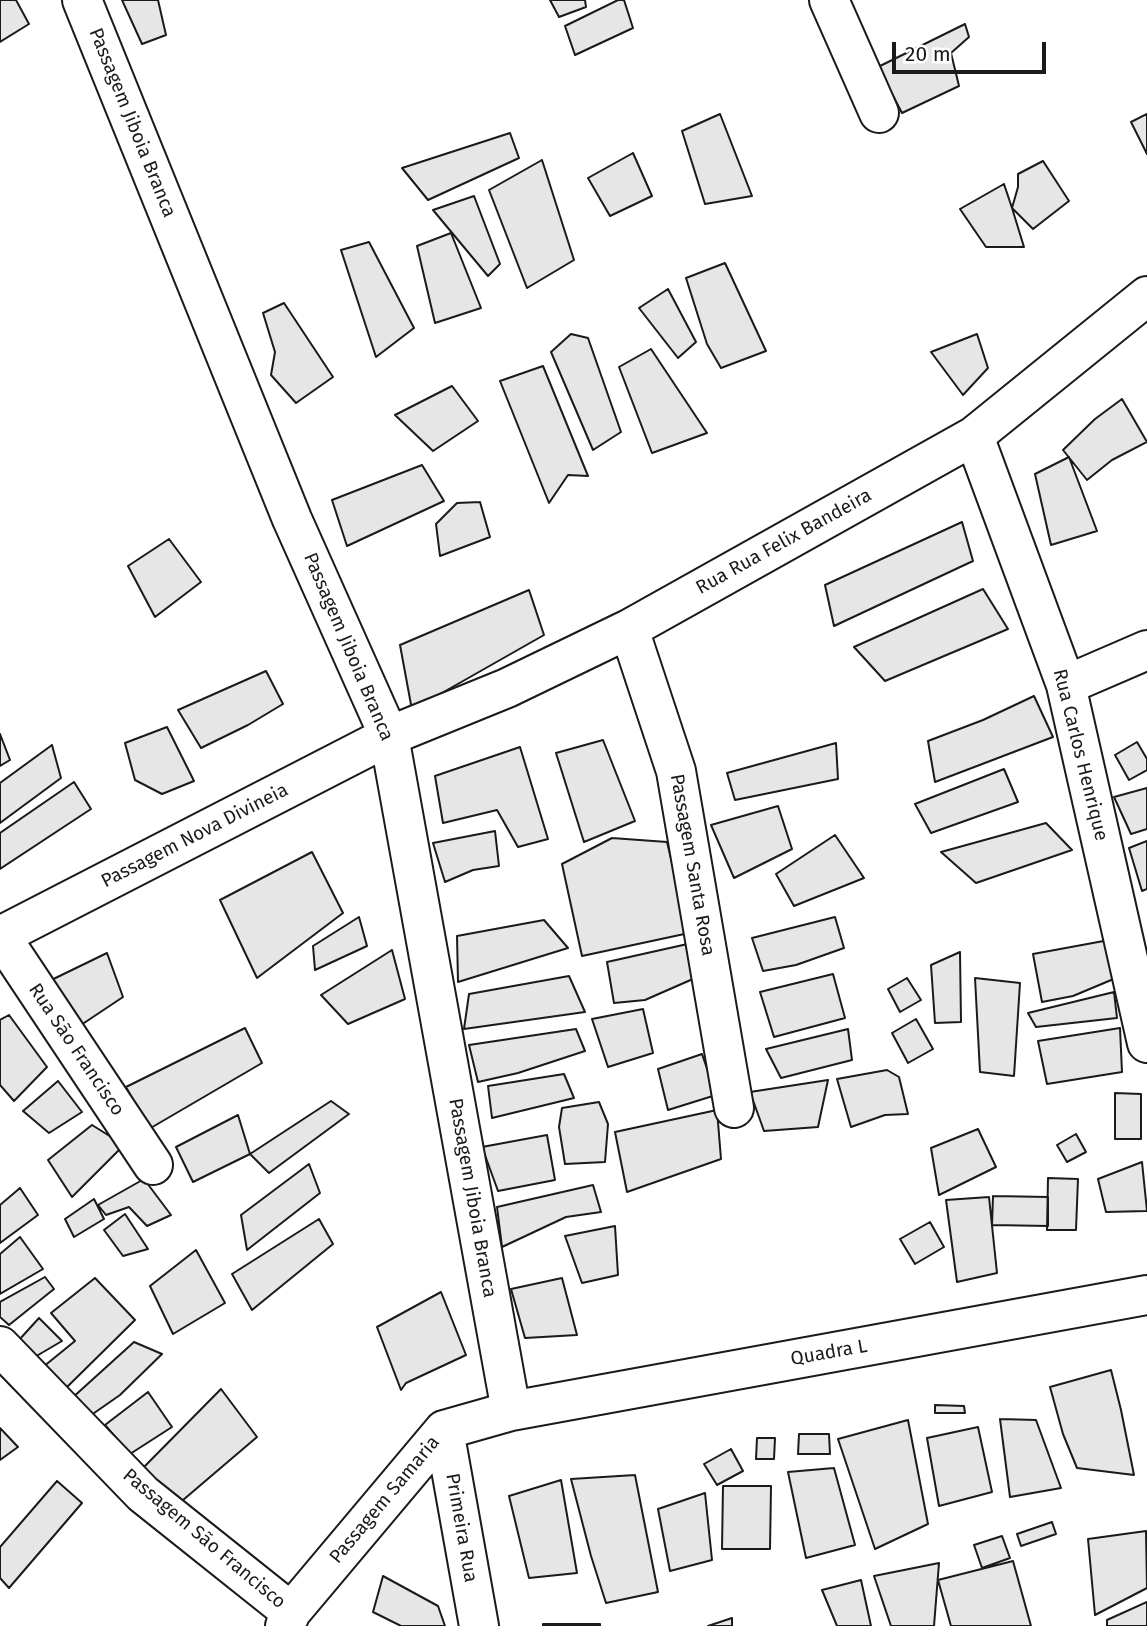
<!DOCTYPE html>
<html>
<head>
<meta charset="utf-8">
<style>
	body { margin:0 }
	#map { position:relative; width:1147px; height:1626px; overflow:hidden; background:#fff; font-family:"Fira Sans",sans-serif }
	canvas { display:block }
	.scale { position:absolute; left:892px; top:42px; width:154px; height:32px; box-sizing:border-box; border:4px solid #1a1a1a; border-top:0; padding-left:9px; font-size:21px; line-height:24px; white-space:nowrap; color:#1a1a1a; -webkit-text-stroke:5px #fff; paint-order:stroke }
</style>
</head>
<body>
<div id="map">
<canvas width="1147" height="1626"></canvas>
<div class="scale">20 m</div>
</div>
<script>
const c = document.querySelector('canvas').getContext('2d');
c.lineJoin = 'round';
function paint(path, color) { c.fillStyle = color; c.fill(path, 'evenodd'); }
const poly = rows => new Path2D(rows.map(r => 'M' + r).join(''));
function trace(path, color, width, dash) { c.strokeStyle = color; c.lineWidth = width; c.lineCap = dash ? 'butt' : 'round'; c.setLineDash(dash || []); c.stroke(path); }
function drawText(font, color, halo, rows, align = 'center') {
  c.font = font + ' "Fira Sans",sans-serif'; c.lineWidth = 5; c.setLineDash([]); c.textBaseline = 'middle'; c.strokeStyle = halo; c.fillStyle = color; for (const [text, x, y, turn = 0] of rows) {
    c.save(); c.translate(x, y); c.rotate((+turn || 0) * Math.PI / 180); c.textAlign = isNaN(turn) ? turn : align; if (halo) c.strokeText(text, 0, 0); c.fillText(text, 0, 0); c.restore();
  }
}
const building = poly([
	[0,0,16,0,29,24,0,42,0,0],
	[122,0,158,0,166,35,142,44,122,0],
	[550,0,585,0,586,7,559,17,550,0],
	[618,0,624,0,633,28,575,55,565,26,618,0],
	[965,24,969,37,951,53,959,86,902,113,878,67,965,24],
	[720,114,752,196,705,204,682,131,720,114],
	[1147,114,1147,154,1131,122,1147,114],
	[510,133,519,158,428,200,402,168,510,133],
	[633,153,652,196,610,216,588,178,633,153],
	[542,160,574,260,527,288,489,190,542,160],
	[1043,161,1069,201,1033,229,1012,208,1018,187,1018,174,1043,161],
	[1004,184,1012,208,1024,247,986,247,960,209,1004,184],
	[474,196,500,264,488,276,433,210,474,196],
	[451,233,481,308,435,323,417,246,451,233],
	[369,242,414,328,376,357,341,250,369,242],
	[725,263,766,351,721,368,707,344,686,278,725,263],
	[668,289,696,342,678,358,639,308,668,289],
	[284,303,333,377,296,403,271,375,275,352,263,313,284,303],
	[571,334,588,338,621,432,593,450,551,352,571,334],
	[977,334,988,368,963,395,931,352,977,334],
	[651,349,707,433,652,453,619,367,651,349],
	[543,366,588,476,568,475,549,503,500,381,543,366],
	[452,386,478,421,433,451,395,415,452,386],
	[1122,399,1147,442,1112,460,1087,480,1063,450,1095,419,1122,399],
	[1069,457,1097,531,1051,545,1035,474,1069,457],
	[422,465,444,501,347,546,332,500,422,465],
	[480,502,490,537,440,556,436,524,457,503,480,502],
	[962,522,973,561,834,626,825,585,962,522],
	[169,539,201,582,155,617,128,566,169,539],
	[983,589,1008,629,885,681,854,647,983,589],
	[529,590,544,635,412,710,400,645,529,590],
	[266,671,283,704,248,725,201,748,178,710,266,671],
	[1034,696,1053,737,935,782,928,741,983,720,1034,696],
	[167,727,194,781,162,794,135,780,125,743,167,727],
	[0,734,10,760,0,766,0,734],
	[603,740,635,821,584,842,556,753,603,740],
	[1137,742,1147,759,1147,770,1129,780,1115,755,1137,742],
	[836,743,838,779,735,800,727,773,836,743],
	[52,745,61,778,0,823,0,783,52,745],
	[520,747,548,839,518,847,497,810,443,823,435,776,520,747],
	[1004,769,1018,802,931,833,915,804,1004,769],
	[74,782,91,809,0,869,0,833,74,782],
	[1147,788,1147,829,1131,834,1114,797,1147,788],
	[778,806,792,849,734,878,711,825,778,806],
	[1046,823,1072,850,976,883,941,852,1046,823],
	[495,831,499,866,473,870,445,882,433,843,495,831],
	[835,835,864,878,794,906,776,874,835,835],
	[612,838,667,842,689,933,582,956,562,864,612,838],
	[1147,841,1147,889,1142,891,1129,848,1147,841],
	[312,852,343,913,257,978,220,900,312,852],
	[359,917,367,946,315,970,313,946,359,917],
	[835,917,844,948,796,965,763,971,752,938,835,917],
	[544,920,568,948,458,982,457,936,544,920],
	[1109,940,1116,978,1073,996,1042,1002,1033,954,1109,940],
	[692,943,702,975,645,1000,614,1003,607,962,692,943],
	[392,950,405,999,348,1024,321,995,392,950],
	[960,952,961,1022,935,1023,931,965,960,952],
	[107,953,123,997,72,1031,39,986,107,953],
	[833,974,845,1018,774,1037,760,992,833,974],
	[569,976,585,1012,464,1029,469,994,569,976],
	[907,978,921,1000,900,1012,888,989,907,978],
	[975,978,1020,983,1014,1076,980,1072,975,978],
	[1114,992,1117,1018,1036,1027,1028,1013,1114,992],
	[643,1009,653,1053,608,1067,592,1019,643,1009],
	[9,1015,47,1067,14,1101,0,1085,0,1020,9,1015],
	[916,1019,933,1049,908,1063,892,1033,916,1019],
	[245,1028,262,1063,149,1129,126,1087,245,1028],
	[1120,1028,1122,1072,1047,1084,1038,1041,1120,1028],
	[576,1029,585,1051,518,1073,478,1082,469,1045,576,1029],
	[848,1029,852,1060,781,1078,766,1049,848,1029],
	[702,1054,716,1095,668,1110,658,1069,702,1054],
	[887,1070,899,1077,908,1114,885,1115,851,1127,837,1079,887,1070],
	[564,1074,574,1098,492,1118,488,1086,564,1074],
	[828,1080,818,1127,764,1131,750,1092,828,1080],
	[58,1081,82,1112,49,1133,23,1111,58,1081],
	[1115,1093,1141,1094,1141,1139,1115,1139,1115,1093],
	[331,1101,349,1114,269,1173,250,1154,331,1101],
	[599,1102,608,1124,605,1162,565,1164,559,1127,562,1108,599,1102],
	[717,1110,721,1159,627,1192,615,1132,717,1110],
	[238,1115,250,1154,193,1182,176,1147,238,1115],
	[92,1125,124,1145,72,1197,48,1160,92,1125],
	[978,1129,996,1167,939,1195,931,1148,978,1129],
	[1076,1134,1086,1152,1067,1162,1057,1145,1076,1134],
	[547,1135,555,1180,498,1191,482,1147,547,1135],
	[1142,1162,1147,1211,1106,1212,1098,1179,1142,1162],
	[309,1164,320,1193,247,1250,241,1215,309,1164],
	[1048,1178,1078,1179,1076,1230,1047,1230,1048,1178],
	[144,1179,171,1215,147,1226,129,1207,106,1215,98,1205,144,1179],
	[593,1185,601,1212,566,1217,502,1247,497,1207,593,1185],
	[20,1188,38,1215,0,1243,0,1205,20,1188],
	[993,1196,1048,1197,1048,1226,992,1225,993,1196],
	[989,1197,997,1273,957,1282,946,1200,989,1197],
	[94,1199,104,1219,74,1237,65,1219,94,1199],
	[125,1214,148,1249,123,1256,104,1230,125,1214],
	[319,1219,333,1244,252,1310,232,1274,319,1219],
	[930,1222,944,1247,915,1264,900,1239,930,1222],
	[615,1226,618,1275,582,1283,565,1236,615,1226],
	[20,1237,43,1269,0,1294,0,1254,20,1237],
	[196,1250,225,1303,173,1334,150,1286,196,1250],
	[45,1277,54,1289,9,1325,0,1317,0,1302,45,1277],
	[95,1278,135,1320,64,1390,43,1367,75,1341,51,1313,95,1278],
	[562,1278,577,1335,525,1338,511,1289,562,1278],
	[441,1292,466,1355,406,1383,401,1390,377,1327,441,1292],
	[39,1318,62,1341,28,1361,19,1340,39,1318],
	[134,1342,162,1354,120,1395,87,1418,71,1399,134,1342],
	[1111,1370,1121,1410,1134,1475,1077,1468,1063,1434,1050,1387,1111,1370],
	[221,1389,257,1437,176,1506,142,1469,221,1389],
	[148,1392,172,1427,130,1454,105,1425,148,1392],
	[935,1405,964,1406,965,1413,935,1413,935,1405],
	[1000,1419,1036,1420,1061,1488,1010,1497,1000,1419],
	[908,1420,928,1524,875,1549,838,1439,908,1420],
	[978,1427,992,1492,939,1506,927,1438,978,1427],
	[0,1428,18,1447,0,1460,0,1428],
	[799,1434,829,1434,830,1454,798,1454,799,1434],
	[757,1438,775,1438,774,1459,756,1459,757,1438],
	[731,1449,743,1471,717,1485,704,1464,731,1449],
	[834,1468,855,1545,806,1558,788,1472,834,1468],
	[635,1475,658,1592,606,1603,591,1556,571,1479,635,1475],
	[561,1480,577,1573,529,1578,509,1496,561,1480],
	[57,1481,82,1503,9,1588,0,1578,0,1547,57,1481],
	[723,1486,771,1486,770,1549,722,1549,723,1486],
	[705,1493,712,1560,670,1571,658,1509,705,1493],
	[1052,1522,1056,1534,1021,1546,1017,1534,1052,1522],
	[1146,1531,1147,1588,1095,1615,1088,1539,1146,1531],
	[1002,1536,1010,1558,982,1568,974,1545,1002,1536],
	[1013,1561,1031,1626,951,1626,938,1580,1013,1561],
	[939,1563,934,1626,891,1626,874,1576,939,1563],
	[383,1576,438,1606,445,1626,401,1626,373,1612,383,1576],
	[861,1580,871,1626,837,1626,822,1590,861,1580],
	[1147,1602,1147,1626,1107,1626,1107,1620,1147,1602],
	[732,1618,732,1626,708,1626,732,1618],
	[543,1624,600,1624,600,1626,543,1626,543,1624]
]);
paint(building, '#e6e6e6');
trace(building, '#1a1a1a', 2);
const minor = poly([
	[82,0,292,519,389,736,511,1411],
	[829,0,879,113],
	[974,436,1066,685,1147,1043],
	[629,629,676,771,734,1108],
	[1066,685,1147,650],
	[0,935,153,1165],
	[0,936,389,736,507,688,629,629,974,436,1147,296],
	[0,1346,143,1494,291,1612],
	[444,1430,479,1626],
	[285,1626,291,1612,444,1430,511,1411,1147,1295]
]);
trace(minor, '#1a1a1a', 42);
trace(minor, '#fff', 38);
drawText('19px', '#1a1a1a', '#fff', [
	["Passagem Jiboia Branca",132,123,68],
	["Rua Rua Felix Bandeira",784,542,-29],
	["Passagem Jiboia Branca",348,647,67],
	["Rua Carlos Henrique",1080,755,76],
	["Passagem Nova Divineia",195,836,-27],
	["Passagem Santa Rosa",692,865,80],
	["Rua São Francisco",76,1050,56],
	["Passagem Jiboia Branca",472,1198,80],
	["Quadra L",829,1353,-10],
	["Passagem Samaria",385,1500,-50],
	["Primeira Rua",461,1528,80],
	["Passagem São Francisco",204,1539,40]
]);
</script>
</body>
</html>
